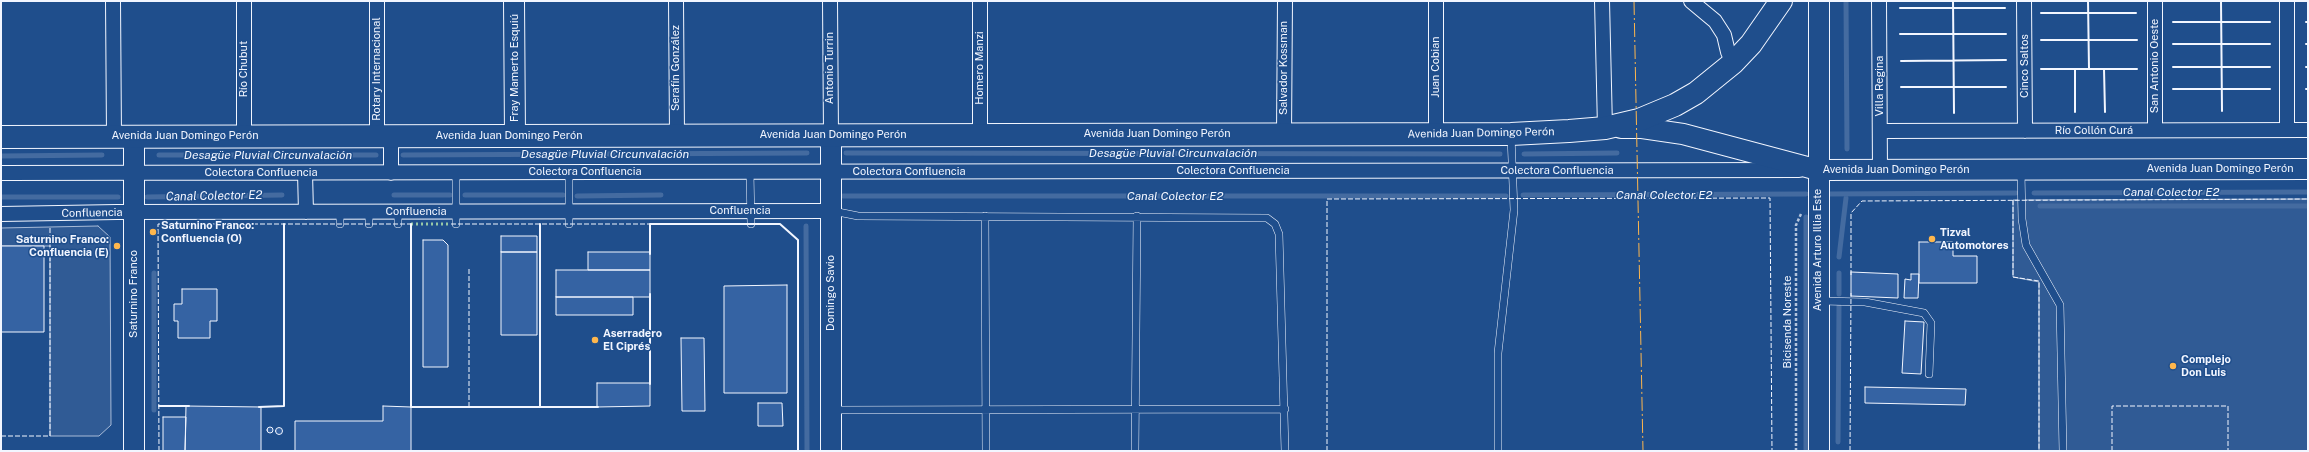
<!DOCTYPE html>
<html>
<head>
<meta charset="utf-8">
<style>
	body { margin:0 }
	#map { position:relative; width:2309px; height:452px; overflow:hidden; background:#1f4e8c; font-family:"Public Sans",sans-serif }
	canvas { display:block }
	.frame { position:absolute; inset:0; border:2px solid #f2f6ff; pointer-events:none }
</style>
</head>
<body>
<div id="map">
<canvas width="2309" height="452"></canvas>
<div class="frame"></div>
</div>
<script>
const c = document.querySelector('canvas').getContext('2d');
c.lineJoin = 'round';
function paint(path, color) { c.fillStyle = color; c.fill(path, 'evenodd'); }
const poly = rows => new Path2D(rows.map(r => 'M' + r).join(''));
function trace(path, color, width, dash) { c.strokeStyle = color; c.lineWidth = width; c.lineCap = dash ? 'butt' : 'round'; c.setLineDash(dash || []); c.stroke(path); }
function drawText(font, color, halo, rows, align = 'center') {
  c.font = font + ' "Public Sans",sans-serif'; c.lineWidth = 3; c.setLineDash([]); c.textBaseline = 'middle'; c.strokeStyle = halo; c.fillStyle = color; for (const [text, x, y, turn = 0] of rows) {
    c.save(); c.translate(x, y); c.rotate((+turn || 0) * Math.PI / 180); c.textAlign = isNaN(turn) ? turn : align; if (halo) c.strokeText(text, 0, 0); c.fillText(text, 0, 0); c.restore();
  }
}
const built = poly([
	[2308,199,2308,451,2039,451,2039,282,2013,277,2013,200,2308,199],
	[98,226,110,237,111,425,99,436,50,436,50,246,1,246,1,228,98,226]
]);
paint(built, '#305b95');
trace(built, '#a8bbd7', 1);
trace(poly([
	[1846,1,1847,149],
	[846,153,1500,154],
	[1524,154,1617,153],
	[159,155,376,155],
	[403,155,807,153],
	[1,156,102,155],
	[2034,193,2308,192],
	[1827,194,2016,193],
	[394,195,450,195],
	[465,195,563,195],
	[1523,195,1806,194],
	[577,196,661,195],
	[843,196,1506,196],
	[1,197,118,197],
	[147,197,282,195],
	[2040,206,2308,206],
	[806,226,807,451],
	[1839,257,1846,198],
	[154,273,154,410],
	[1839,294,1839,273],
	[1838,442,1839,306],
	[1806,451,1806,217]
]), '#446ba0', 5);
const building = poly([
	[501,236,537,236,537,252,501,252,501,236],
	[423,240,443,240,448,245,448,367,423,367,423,240],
	[1919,242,1953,242,1953,256,1977,256,1977,283,1919,283,1919,242],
	[1,246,44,246,44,332,1,332,1,246],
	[501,252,537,252,537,335,501,335,501,252],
	[588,252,650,252,650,270,588,270,588,252],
	[556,270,650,270,650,297,556,297,556,270],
	[1851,272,1898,274,1898,298,1851,296,1851,272],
	[1911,274,1919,274,1918,298,1904,298,1905,279,1911,280,1911,274],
	[787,285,787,393,724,393,724,286,787,285],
	[182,289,217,289,217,321,210,321,210,338,178,338,178,321,174,321,174,304,182,304,182,289],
	[556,297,633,297,633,315,556,315,556,297],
	[1905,321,1924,322,1921,374,1902,373,1905,321],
	[681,338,704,338,705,411,682,411,681,338],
	[597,383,650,383,650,406,597,407,597,383],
	[1865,387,1966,389,1965,405,1865,403,1865,387],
	[758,403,782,403,783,426,758,426,758,403],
	[186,406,261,407,261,451,185,451,186,406],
	[383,406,411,407,411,451,295,451,295,421,383,421,383,406],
	[163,417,186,417,185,451,163,451,163,417],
	'267 430a3 3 0 1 1 6 0a3 3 0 1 1-6 0Z',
	'275.5 431a3.5 3.5 0 1 1 7 0a3.5 3.5 0 1 1-7 0Z'
]);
paint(building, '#3563a3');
trace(building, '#f2f6ff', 1);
const lane = poly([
	[569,172,569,224],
	[750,172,751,224],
	[2021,172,2022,219,2026,245,2060,305,2063,451],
	[456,173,456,224],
	[833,211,858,216,1267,218,1275,224,1279,234,1285,451],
	[340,212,340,224],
	[369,212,369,224],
	[398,212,398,224],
	[985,216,986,451],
	[1821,301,1865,302,1924,313,1931,323,1929,374],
	[833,410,1285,409],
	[1135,451,1137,216],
	[1498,451,1498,353,1514,210,1511,136]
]);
const street = poly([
	[113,1,114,136],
	[244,1,244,136],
	[377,1,377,136],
	[676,1,677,135],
	[830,1,831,135],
	[980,1,980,135],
	[1436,1,1436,134],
	[1602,1,1605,128],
	[1691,1,1715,21,1724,35,1728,52,1733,63],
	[1879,1,1880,170],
	[2024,1,2025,131],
	[2155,1,2155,130],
	[2287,1,2287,130],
	[1880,131,2308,130],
	[1284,134,1285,1],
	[391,136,391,173],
	[1,173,1799,170],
	[305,173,306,212],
	[1,214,117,212,831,211]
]);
const secondary = poly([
	[514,1,515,136],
	[1621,128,1642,128,1683,134,1818,170,2308,169],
	[831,135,831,451],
	[134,136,134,451],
	[1819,451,1819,1]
]);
const primary = poly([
	[1,137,1511,134,1569,131,1605,128,1639,120,1675,105,1696,93,1733,63,1751,44,1781,1]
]);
trace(lane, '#f2f6ff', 8);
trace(street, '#f2f6ff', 16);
trace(secondary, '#f2f6ff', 22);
trace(primary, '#f2f6ff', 24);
trace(poly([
	[1796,451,1796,225,1801,214]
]), '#b3c4dc', 2.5, [3, 2]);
trace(lane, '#1f4e8c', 7);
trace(street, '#1f4e8c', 14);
trace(secondary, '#1f4e8c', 20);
trace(primary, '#1f4e8c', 22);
trace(poly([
	[411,224,451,224]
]), '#97c8a6', 3, [2, 3]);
trace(poly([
	[2013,200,2013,277,2039,281,2039,451],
	[451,224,650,224],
	[469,269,469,407],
	[1851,275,1851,213,1862,201,2308,199],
	[1,436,50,436,50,227],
	[159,451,158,224,411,224],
	[1327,451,1327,199,1770,198,1772,451],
	[1850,451,1851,293],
	[2112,451,2112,406,2228,406,2228,451]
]), '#f2f6ff', 1, [5, 2]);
trace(poly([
	[1953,1,1954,113],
	[2088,1,2089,69],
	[2221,1,2222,111],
	[1900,8,2005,8],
	[2041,13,2136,13],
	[2173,22,2270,22],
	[2306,22,2308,22],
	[1900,34,2006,34],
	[2041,40,2137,40],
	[2173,44,2270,44],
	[2306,44,2308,44],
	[1901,61,2006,60],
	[2173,67,2270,67],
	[2306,67,2308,67],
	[2041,69,2137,69],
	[2075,69,2075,112],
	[2104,69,2105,112],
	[1901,87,2006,87],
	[2173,89,2270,89],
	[2306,89,2308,89],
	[411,224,411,407,598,407],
	[540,224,540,407],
	[650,254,650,224,780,224,798,240,798,451],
	[650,294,650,384],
	[159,406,189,406],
	[259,407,284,406,284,224]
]), '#f2f6ff', 2);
trace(poly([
	[1634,1,1643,451]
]), '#ffb74d', 1, [14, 3, 2, 3]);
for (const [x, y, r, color] of [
	[153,232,4,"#ffb74d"],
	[1932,239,4,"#ffb74d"],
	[117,246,4,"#ffb74d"],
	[595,340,4,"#ffb74d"],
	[2173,366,4,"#ffb74d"]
]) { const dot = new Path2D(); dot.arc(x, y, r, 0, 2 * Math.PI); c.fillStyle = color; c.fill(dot); trace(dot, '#1f4e8c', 1.5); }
drawText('11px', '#f2f6ff', '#1f4e8c', [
	["Cinco Saltos",2025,66,-90],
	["San Antonio Oeste",2155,66,-90],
	["Juan Cobian",1436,67,-90],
	["Fray Mamerto Esquiú",515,68,-90],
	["Serafín González",676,68,-90],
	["Antonio Turrin",830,68,-90],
	["Homero Manzi",980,68,-90],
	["Salvador Kossman",1284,68,-90],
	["Río Chubut",244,69,-90],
	["Rotary Internacional",377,69,-90],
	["Villa Regina",1880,86,-90],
	["Río Collón Curá",2094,131],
	["Avenida Juan Domingo Perón",1481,133,-1],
	["Avenida Juan Domingo Perón",1157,134],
	["Avenida Juan Domingo Perón",833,135],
	["Avenida Juan Domingo Perón",185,136],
	["Avenida Juan Domingo Perón",509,136],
	["Avenida Juan Domingo Perón",2220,169],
	["Avenida Juan Domingo Perón",1896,170],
	["Colectora Confluencia",1233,171],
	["Colectora Confluencia",1557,171],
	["Colectora Confluencia",585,172],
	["Colectora Confluencia",909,172],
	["Colectora Confluencia",261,173],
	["Confluencia",740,211],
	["Confluencia",416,212],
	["Confluencia",92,213,-1],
	["Avenida Arturo Illia Este",1818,250,-90],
	["Domingo Savio",831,293,-90],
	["Saturnino Franco",134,294,-90],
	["Bicisenda Noreste",1788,322,-90]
]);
drawText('bold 11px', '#f2f6ff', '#1f4e8c', [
	["Saturnino Franco:",161,226],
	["Confluencia (O)",161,239],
	["Tizval",1940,233],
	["Automotores",1940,246],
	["Saturnino Franco:",109,240,"right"],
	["Confluencia (E)",109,253,"right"],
	["Aserradero",603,334],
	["El Ciprés",603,347],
	["Complejo",2181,360],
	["Don Luis",2181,373]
], 'left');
drawText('italic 12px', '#f2f6ff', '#1f4e8c', [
	["Desagüe Pluvial Circunvalación",1173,153],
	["Desagüe Pluvial Circunvalación",605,154],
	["Desagüe Pluvial Circunvalación",268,155],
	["Canal Colector E2",2171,192],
	["Canal Colector E2",1664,195],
	["Canal Colector E2",214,196,-1],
	["Canal Colector E2",1175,196]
]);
</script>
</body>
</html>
